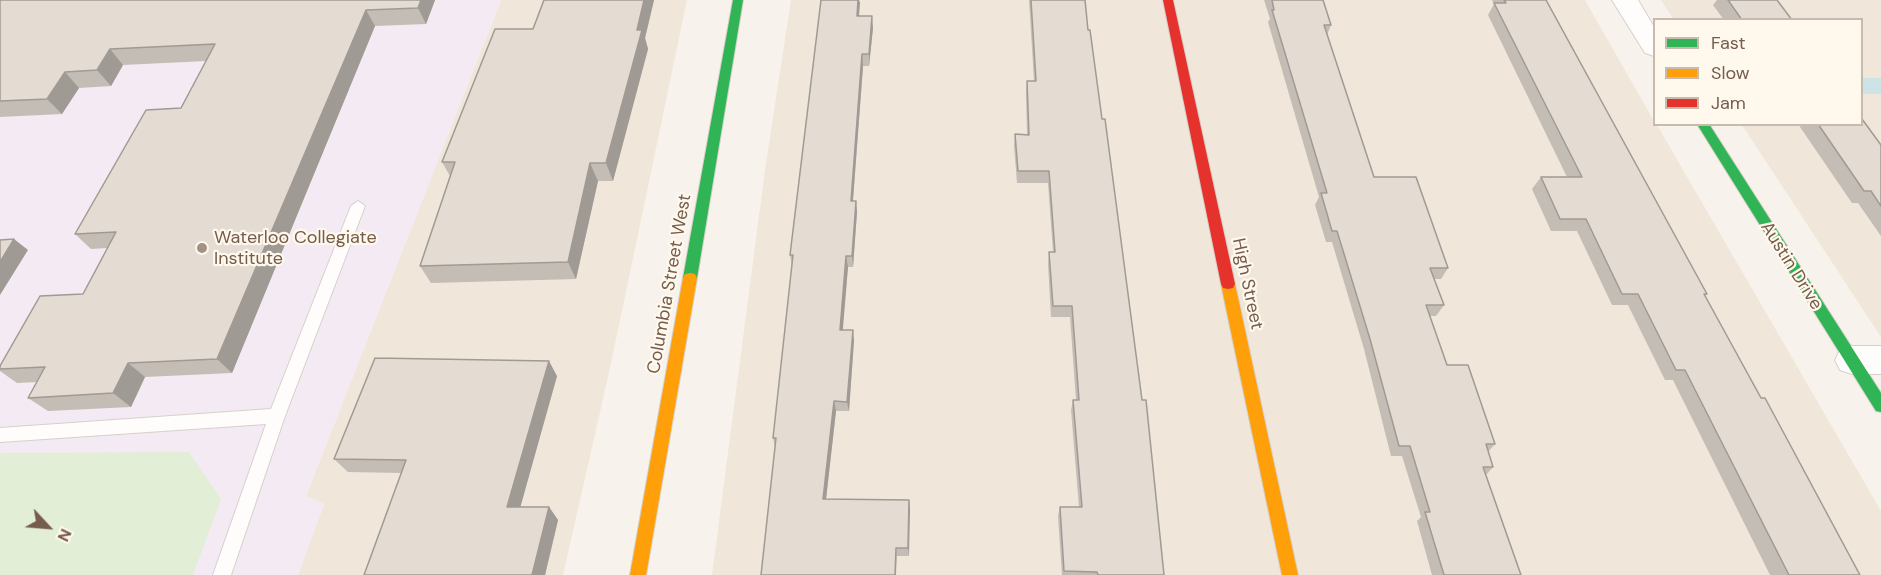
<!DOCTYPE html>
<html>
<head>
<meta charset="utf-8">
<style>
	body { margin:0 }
	#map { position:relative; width:1881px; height:575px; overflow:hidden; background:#f7f3ec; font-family:"DM Sans",sans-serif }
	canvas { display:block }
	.legend { position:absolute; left:1653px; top:18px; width:210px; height:108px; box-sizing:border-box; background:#fff8ed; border:2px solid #c8baad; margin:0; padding:8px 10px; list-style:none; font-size:18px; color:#755c4c }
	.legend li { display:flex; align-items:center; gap:12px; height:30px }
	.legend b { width:30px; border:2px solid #c8baad }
	.north { position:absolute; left:18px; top:497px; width:60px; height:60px; -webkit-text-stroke:4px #fff8ed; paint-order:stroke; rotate:116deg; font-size:16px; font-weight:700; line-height:24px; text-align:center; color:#755c4c }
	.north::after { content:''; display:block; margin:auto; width:21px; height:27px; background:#755c4c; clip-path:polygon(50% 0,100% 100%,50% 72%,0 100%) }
</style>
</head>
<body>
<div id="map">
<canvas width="1881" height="575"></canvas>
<ul class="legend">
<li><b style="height:8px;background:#30b455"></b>Fast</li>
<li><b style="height:8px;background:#ff9f0a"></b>Slow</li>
<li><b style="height:8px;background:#e5322d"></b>Jam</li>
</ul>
<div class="north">N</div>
</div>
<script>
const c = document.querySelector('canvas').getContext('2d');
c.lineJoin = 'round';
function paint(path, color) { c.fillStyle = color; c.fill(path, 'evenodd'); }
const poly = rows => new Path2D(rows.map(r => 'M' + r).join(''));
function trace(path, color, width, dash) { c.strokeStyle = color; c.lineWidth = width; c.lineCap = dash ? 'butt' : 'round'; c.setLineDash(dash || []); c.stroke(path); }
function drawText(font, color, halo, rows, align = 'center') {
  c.font = font + ' "DM Sans",sans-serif'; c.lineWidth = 4.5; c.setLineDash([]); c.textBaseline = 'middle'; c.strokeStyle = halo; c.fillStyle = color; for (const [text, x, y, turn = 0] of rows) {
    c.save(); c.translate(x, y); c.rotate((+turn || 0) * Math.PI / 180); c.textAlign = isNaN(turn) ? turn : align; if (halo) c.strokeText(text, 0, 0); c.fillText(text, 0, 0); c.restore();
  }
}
paint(poly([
	[501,0,687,0,610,368,563,575,298,575,324,504,306,496],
	[791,0,1585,0,1654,121,1654,124,1657,125,1881,511,1881,575,712,575,765,170],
	[1661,0,1881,0,1881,337,1742,125,1862,124,1862,20,1673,19]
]), '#f0e6d9');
paint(poly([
	[0,0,501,0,306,496,324,504,298,575,0,575]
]), '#f4eaf3');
paint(poly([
	[189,452,221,499,193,575,0,575,0,453]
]), '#e3eed7');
paint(poly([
	[1862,78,1881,78,1881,94,1862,94]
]), '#cde4e7');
const lane = poly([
	[358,201,365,206,285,416,231,575,213,575,266,424,0,442,0,428,271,409,351,206,358,201]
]);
const street = poly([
	[1612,0,1638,0,1654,27,1654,56,1645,53,1612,0],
	[1852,346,1881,346,1881,374,1852,374,1840,370,1835,360,1840,350,1852,346]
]);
const fast = poly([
	[733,0,743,0,697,278,695,282,690,283,685,282,683,278,733,0],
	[1697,124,1709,124,1881,393,1881,412,1876,411,1697,124]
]);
const slow = poly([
	[690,273,695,274,697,278,646,575,630,575,683,278,685,274,690,273],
	[1228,279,1233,280,1235,284,1298,575,1282,575,1221,284,1223,280,1228,279]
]);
const jam = poly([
	[1163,0,1173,0,1235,284,1233,288,1228,289,1223,288,1221,284,1163,0]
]);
trace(lane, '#d6d0ca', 2);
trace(street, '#d6d0ca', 2);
trace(fast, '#d6cfc8', 2);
trace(slow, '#d6cfc8', 2);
trace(jam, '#d6cfc8', 2);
paint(lane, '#fefdfc');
paint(street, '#fefdfc');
paint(fast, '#30b455');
paint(slow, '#ff9f0a');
paint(jam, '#e5322d');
paint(poly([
	[0,0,435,0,426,24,375,26,232,373,145,377,131,407,48,411,28,398,37,382,17,383,0,371,0,366,83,294,107,248,91,249,75,234,181,108,206,61,123,65,111,86,79,88,62,114,0,117],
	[544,0,654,0,645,38,648,49,613,181,598,181,576,279,431,283,420,266,450,176,442,162,533,29],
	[821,0,859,0,859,16,873,28,869,66,863,66,853,201,856,201,857,212,853,267,848,267,842,330,854,340,849,411,836,411,826,499,909,500,909,556,897,556,896,575,775,447,773,438,792,266,790,255],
	[1029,0,1085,0,1088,30,1102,119,1164,575,1062,575,1058,516,1060,507,1079,507,1071,410,1073,400,1076,400,1070,317,1051,317,1048,264,1049,252,1053,252,1048,183,1017,183,1014,146,1015,134,1027,135,1026,93,1027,81,1034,81],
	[1264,0,1323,0,1331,25,1327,35,1374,177,1448,268,1441,279,1434,279,1444,305,1436,316,1430,316,1447,365,1495,444,1488,452,1493,467,1486,475,1521,575,1432,575,1417,521,1421,517,1402,456,1391,456,1364,349,1332,242,1326,242,1315,205,1319,197,1268,22,1270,19],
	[1492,0,1546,0,1707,294,1705,296,1860,575,1770,575,1673,380,1665,380,1628,305,1612,305,1577,231,1551,231,1532,189,1541,177,1567,177,1488,15,1494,4],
	[1717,0,1728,0,1792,20,1724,20,1713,5],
	[1798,124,1862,124,1881,145,1881,236,1858,203,1852,203],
	[557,376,520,507,549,507,558,520,545,575,364,575,402,473,348,472,334,459]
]), '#c4bdb5');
paint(poly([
	[421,0,435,0,426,24,418,8],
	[644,0,654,0,645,38,648,49,613,181,606,163],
	[858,0,859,0,860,3,858,28,857,16],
	[366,10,375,26,232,373,217,359],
	[872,16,873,28,869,66,869,54],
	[110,49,123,65,111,86,97,70],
	[862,54,863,66,852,212,851,201],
	[65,72,79,88,62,114,47,99],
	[590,163,598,181,576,279,568,262],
	[856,201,857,212,853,267,852,256],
	[14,239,28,250,0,295,0,262],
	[846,256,848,267,842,340,840,330],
	[853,330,854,340,849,411,847,402],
	[549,361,557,376,517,519,507,507],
	[128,363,145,377,131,407,113,393],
	[834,401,836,411,825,508,823,499],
	[909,500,910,508,909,556,908,548],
	[549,507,558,520,545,575,532,575],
	[896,548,896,575,895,575]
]), '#a09a94');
const building = poly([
	[0,0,421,0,418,8,366,10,217,359,128,363,113,393,28,398,45,367,0,369,0,366,40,296,83,294,116,232,75,234,146,110,181,108,215,44,110,49,97,70,65,72,47,99,0,101,0,0],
	[544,0,644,0,637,30,642,30,606,163,590,163,568,262,420,266,455,162,442,162,495,29,533,29,544,0],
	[821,0,858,0,857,16,872,16,869,54,862,54,851,201,856,201,852,256,846,256,840,330,853,330,847,402,834,401,823,499,909,500,908,548,896,548,895,575,761,575,776,438,773,438,793,255,790,255,821,0],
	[1031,0,1085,0,1088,30,1090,30,1102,119,1105,119,1142,400,1146,400,1164,575,1098,575,1097,572,1064,571,1060,507,1082,507,1073,400,1079,400,1072,306,1053,306,1049,252,1055,252,1049,171,1018,171,1015,134,1029,135,1027,81,1036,81,1031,0],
	[1272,0,1323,0,1331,25,1324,25,1374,177,1416,177,1448,268,1430,268,1444,305,1426,305,1447,365,1468,365,1495,444,1486,444,1493,467,1483,467,1521,575,1444,575,1425,512,1430,512,1410,446,1399,446,1370,339,1337,231,1332,231,1321,193,1327,193,1272,10,1274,10,1272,0],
	[1504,0,1546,0,1707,294,1704,294,1761,398,1765,398,1860,575,1789,575,1685,370,1676,370,1638,294,1622,294,1586,219,1560,219,1541,177,1582,177,1494,3,1506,3,1504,0],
	[1728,0,1777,0,1792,20,1742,20,1728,0],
	[1862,119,1881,145,1881,206,1871,191,1864,191,1818,124,1862,124,1862,119],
	[14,239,0,262,0,240,14,239],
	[375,358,549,361,507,507,549,507,532,575,364,575,406,460,334,459,375,358]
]);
paint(building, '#e4dcd3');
trace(building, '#a09a94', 1.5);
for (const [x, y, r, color] of [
	[202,248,6,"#a29184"]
]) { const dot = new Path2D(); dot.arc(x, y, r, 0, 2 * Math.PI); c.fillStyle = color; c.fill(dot); trace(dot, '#fff8ed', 2); }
drawText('18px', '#755c4c', '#fff8ed', [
	["Waterloo Collegiate",214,238],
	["Institute",214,259]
], 'left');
drawText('18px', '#755c4c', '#fff8ed', [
	["Austin Drive",1791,266,58],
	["Columbia Street West",670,284,-80],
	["High Street",1247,284,78]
]);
</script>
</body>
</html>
